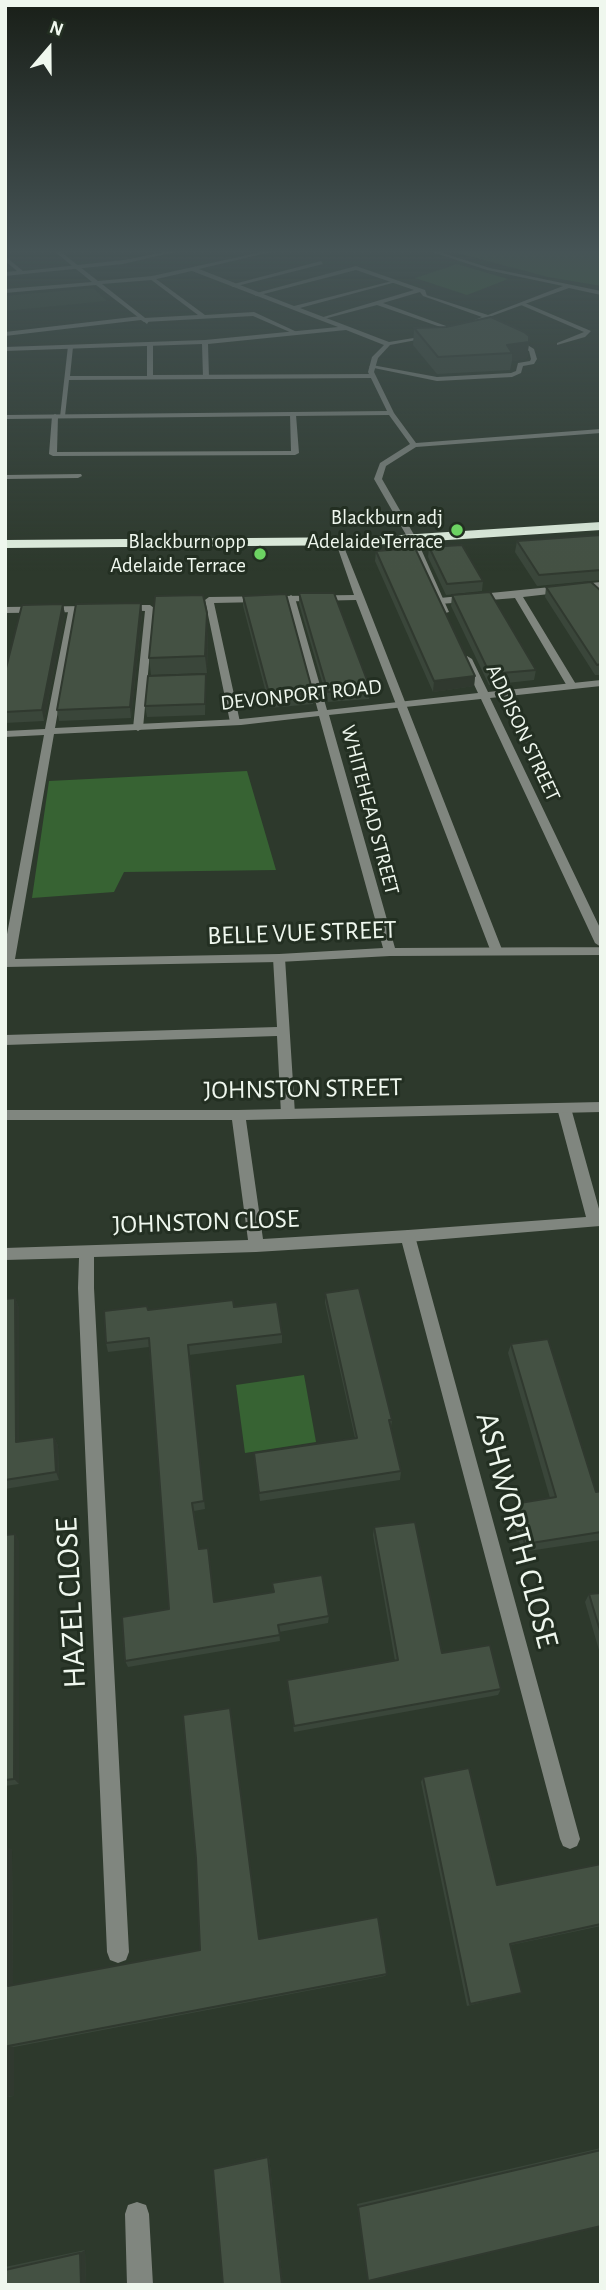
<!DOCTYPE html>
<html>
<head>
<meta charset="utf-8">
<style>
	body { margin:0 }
	#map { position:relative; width:606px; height:2290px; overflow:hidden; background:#2d392c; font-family:"Alegreya Sans",sans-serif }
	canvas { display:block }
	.frame { position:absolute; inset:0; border:7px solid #eff7ee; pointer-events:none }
	.north { position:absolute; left:14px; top:14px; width:70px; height:70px; -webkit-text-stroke:5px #232f22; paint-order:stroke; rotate:20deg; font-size:19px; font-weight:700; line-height:28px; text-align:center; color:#eff7ee }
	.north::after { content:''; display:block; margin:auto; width:24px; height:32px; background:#eff7ee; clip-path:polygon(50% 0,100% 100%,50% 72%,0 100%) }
</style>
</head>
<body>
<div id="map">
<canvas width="606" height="2290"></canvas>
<div class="frame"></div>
<div class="north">N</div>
</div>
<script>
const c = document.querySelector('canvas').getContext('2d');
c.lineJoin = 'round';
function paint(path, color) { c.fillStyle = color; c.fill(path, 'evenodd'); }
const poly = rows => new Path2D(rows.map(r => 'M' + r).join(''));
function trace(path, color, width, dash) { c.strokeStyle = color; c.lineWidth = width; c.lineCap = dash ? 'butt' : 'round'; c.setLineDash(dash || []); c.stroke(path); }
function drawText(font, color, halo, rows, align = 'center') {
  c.font = font + ' "Alegreya Sans",sans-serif'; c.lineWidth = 6; c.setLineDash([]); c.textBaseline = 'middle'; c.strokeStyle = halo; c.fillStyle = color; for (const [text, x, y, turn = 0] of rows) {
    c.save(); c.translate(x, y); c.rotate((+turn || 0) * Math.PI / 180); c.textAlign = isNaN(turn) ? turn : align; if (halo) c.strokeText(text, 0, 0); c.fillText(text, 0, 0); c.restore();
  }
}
paint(poly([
	[93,288,107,301,5,311,5,296]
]), '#334431');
paint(poly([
	[453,252,601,252,601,286,548,277],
	[457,264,508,279,467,295,415,278],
	[247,771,276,870,124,872,114,892,32,898,49,781],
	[304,1375,316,1442,245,1453,236,1385]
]), '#376333');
paint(poly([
	[165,252,175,252,123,264,5,276,5,272,17,271,5,261,5,256,23,271,123,260,165,252],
	[321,261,323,264,233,287,230,285,321,261],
	[356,266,425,290,427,296,423,296,420,292,383,303,457,330,452,331,377,305,320,320,320,318,414,290,356,270,256,296,253,294,356,266],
	[152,276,205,315,254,312,297,332,292,333,253,316,144,322,141,320,5,336,5,332,141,316,144,318,198,315,150,279,152,276],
	[521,303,525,303,591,331,585,337,557,345,557,343,584,332,521,305,521,303],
	[513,336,534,349,537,359,534,364,523,366,521,373,512,377,437,381,369,367,372,365,437,377,511,373,516,371,518,363,530,361,531,359,529,351,511,339,513,336],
	[150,342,153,344,153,375,372,374,375,376,372,378,69,380,65,416,60,417,68,346,73,347,70,376,147,376,147,344,150,342],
	[293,413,296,415,299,453,295,455,53,456,49,454,52,416,55,414,58,416,57,452,291,451,290,415,293,413],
	[81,474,82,476,78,478,5,479,5,475,81,474],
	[335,540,342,542,364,597,503,952,501,955,493,955,491,952,356,600,214,603,240,722,235,725,230,722,205,600,209,597,354,595,335,540],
	[601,582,601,588,523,597,577,686,572,689,567,686,515,598,440,604,436,601,440,598,601,582],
	[122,605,150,605,154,608,143,728,138,731,133,728,145,611,119,610,118,608,122,605],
	[5,607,88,606,92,609,88,612,5,613,5,607],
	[279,954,285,958,295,1114,293,1118,283,1118,281,1114,277,1036,5,1045,5,1035,277,1027,273,958,279,954],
	[564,1103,571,1108,601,1216,600,1226,408,1242,403,1240,401,1236,403,1232,408,1230,586,1217,557,1108,564,1103]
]), '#80867f');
paint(poly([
	[55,252,61,252,98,281,152,276,261,252,271,252,199,269,294,306,396,280,396,282,300,308,389,342,432,335,432,337,390,345,378,358,374,372,394,413,416,443,601,429,601,433,416,447,386,466,382,479,417,540,449,612,442,614,409,540,374,479,380,463,410,444,389,415,5,419,5,415,387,411,368,372,372,357,384,345,346,330,208,344,209,377,206,379,203,377,202,344,5,351,5,347,205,340,338,327,192,271,152,280,102,284,149,321,147,324,96,285,5,293,5,289,92,282,55,252],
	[432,252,440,252,490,268,601,291,601,295,569,288,467,325,467,323,482,317,423,296,423,294,488,315,563,286,487,270,432,252],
	[291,595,295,598,327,710,478,693,462,659,467,656,472,659,488,692,601,680,601,686,490,698,601,930,601,955,390,956,279,962,5,967,5,945,44,735,5,737,5,731,45,729,69,607,76,609,55,728,241,719,318,711,287,598,291,595],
	[481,699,595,943,601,947,395,948,329,715,481,699],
	[319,716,383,948,279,954,15,959,54,734,241,725,319,716],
	[601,1102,601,1112,246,1120,263,1239,408,1230,413,1232,415,1236,580,1839,577,1846,570,1849,563,1846,560,1839,402,1243,256,1252,94,1257,94,1288,129,1952,126,1960,118,1963,110,1960,107,1952,78,1288,79,1258,5,1260,5,1248,248,1240,232,1120,5,1120,5,1110,238,1110,601,1102],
	[137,2202,146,2205,149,2214,153,2285,127,2285,125,2214,128,2205,137,2202]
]), '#80867f');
paint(poly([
	[601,522,601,530,371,545,5,548,5,540,371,537,601,522]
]), '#e8f7e6');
paint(poly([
	[414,328,529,342,527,359,512,361,510,370,437,374,413,345],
	[601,535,601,580,537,586,515,552,517,541],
	[429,547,483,581,482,591,446,595,428,557],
	[376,551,475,676,474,686,433,692,375,561],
	[546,587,601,591,601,675,595,675,545,597],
	[299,593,370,688,369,699,328,702,299,604],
	[452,595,536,670,534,680,489,685,451,606],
	[243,596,313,693,313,704,270,708,243,606],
	[141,603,142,614,131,718,59,721,57,710],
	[63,604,65,615,44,721,5,723,5,672],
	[207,613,208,630,207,673,151,675,149,658],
	[206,674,205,715,147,717,145,706],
	[325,1293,392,1420,391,1427,401,1471,400,1480,260,1501,254,1453,355,1438,325,1303],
	[15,1298,19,1308,19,1442,54,1437,58,1446,59,1480,5,1489,5,1299],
	[234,1307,282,1334,282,1343,189,1355,205,1509,194,1511,199,1549,208,1548,214,1602,273,1592,272,1583,329,1616,328,1623,279,1632,280,1641,128,1667,125,1661,169,1609,149,1347,108,1352,106,1343,148,1310],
	[511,1344,596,1492,601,1491,601,1540,522,1552,511,1512,514,1504,550,1498,508,1353],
	[374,1527,442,1653,501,1689,498,1695,294,1732,287,1680,395,1661,373,1535],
	[15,1534,19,1542,19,1784,5,1786,5,1535],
	[601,1593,601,1657,585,1602,589,1594],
	[423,1777,497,1885,601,1864,601,1926,511,1945,522,1993,467,2006,421,1782],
	[5,1846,12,1850,13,1985,260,1939,387,1974,385,1976,14,2047,14,2096,5,2097],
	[601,2148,601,2226,368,2281,357,2204],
	[269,2156,283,2285,213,2169,215,2168],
	[85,2250,86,2285,5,2285,5,2267]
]), '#3a463a');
paint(poly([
	[529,342,527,359,512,361,512,353,507,345],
	[141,603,142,614,131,718,130,707],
	[63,604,65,615,44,721,42,710],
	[207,613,208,630,207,673,205,656],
	[475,676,474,686,433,692,434,681],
	[15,1298,19,1308,19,1451,16,1442],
	[54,1437,58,1446,59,1480,56,1472],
	[15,1534,19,1542,19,1784,14,1779],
	[7,1846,12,1850,13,1988,8,1986],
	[8,2046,14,2047,14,2096,8,2096],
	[269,2156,283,2285,282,2285],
	[85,2250,86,2285,81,2285,80,2253]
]), '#30392f');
const building = poly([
	[491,317,524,332,529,336,529,342,507,345,512,353,438,357,414,328,446,327,491,317],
	[601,535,601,570,539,575,517,541,601,535],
	[462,545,483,581,447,584,429,547,462,545],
	[415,548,475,676,434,681,376,551,415,548],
	[591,582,601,591,601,664,597,665,546,587,591,582],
	[490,592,536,670,490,674,452,595,490,592],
	[299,593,334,593,370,688,328,692,299,593],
	[286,594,313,693,270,697,243,596,286,594],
	[203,595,207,613,205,656,149,658,155,596,203,595],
	[141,603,130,707,57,710,76,604,141,603],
	[63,604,42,710,5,712,5,672,22,605,63,604],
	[206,674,205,704,145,706,148,676,206,674],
	[359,1288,392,1420,389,1420,401,1471,259,1493,254,1453,357,1438,325,1293,359,1288],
	[15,1298,16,1442,54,1437,56,1472,5,1480,5,1299,15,1298],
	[233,1300,234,1307,277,1302,282,1334,188,1345,204,1501,192,1503,199,1549,208,1548,214,1602,274,1592,272,1583,322,1575,329,1616,278,1625,280,1635,125,1661,122,1617,169,1609,149,1338,106,1343,104,1311,147,1306,148,1310,233,1300],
	[548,1339,596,1492,601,1491,601,1532,525,1544,514,1504,556,1497,511,1344,548,1339],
	[415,1522,442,1653,490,1645,501,1689,294,1726,287,1680,398,1660,374,1527,415,1522],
	[15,1534,14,1779,5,1780,5,1535,15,1534],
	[601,1593,601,1634,589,1594,601,1593],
	[230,1708,259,1939,378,1917,387,1974,8,2046,8,2096,5,2096,5,1846,7,1846,8,1986,200,1950,196,1858,183,1715,230,1708],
	[469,1768,497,1885,601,1864,601,1924,510,1944,522,1993,470,2004,423,1777,469,1768],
	[601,2150,601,2226,368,2281,358,2207,601,2150],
	[268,2157,282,2285,223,2285,213,2169,268,2157],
	[80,2253,81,2285,5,2285,5,2270,80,2253]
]);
paint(building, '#445143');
trace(building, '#30392f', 2);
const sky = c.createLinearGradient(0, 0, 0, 572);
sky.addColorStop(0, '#191f18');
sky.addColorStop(0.44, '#465456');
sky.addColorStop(1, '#46545600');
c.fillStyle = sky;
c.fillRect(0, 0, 606, 572);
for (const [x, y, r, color] of [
	[457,530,7,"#6cd362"],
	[260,554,7,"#6cd362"]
]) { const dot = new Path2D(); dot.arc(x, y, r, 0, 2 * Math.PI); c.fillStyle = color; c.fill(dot); trace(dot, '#232f22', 2.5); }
drawText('21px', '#eff7ee', '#232f22', [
	["Blackburn adj",443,518],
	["Adelaide Terrace",443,542],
	["Blackburn opp",246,542],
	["Adelaide Terrace",246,566]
], 'right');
drawText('21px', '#eff7ee', '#232f22', [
	["DEVONPORT ROAD",301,695,-6],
	["ADDISON STREET",523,733,65],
	["WHITEHEAD STREET",370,810,75]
]);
drawText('26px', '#eff7ee', '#232f22', [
	["BELLE VUE STREET",302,933,-2],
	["JOHNSTON STREET",303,1089,-1],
	["JOHNSTON CLOSE",206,1222,-2]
]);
drawText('32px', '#eff7ee', '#232f22', [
	["ASHWORTH CLOSE",517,1530,75],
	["HAZEL CLOSE",71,1603,-93]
]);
</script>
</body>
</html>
